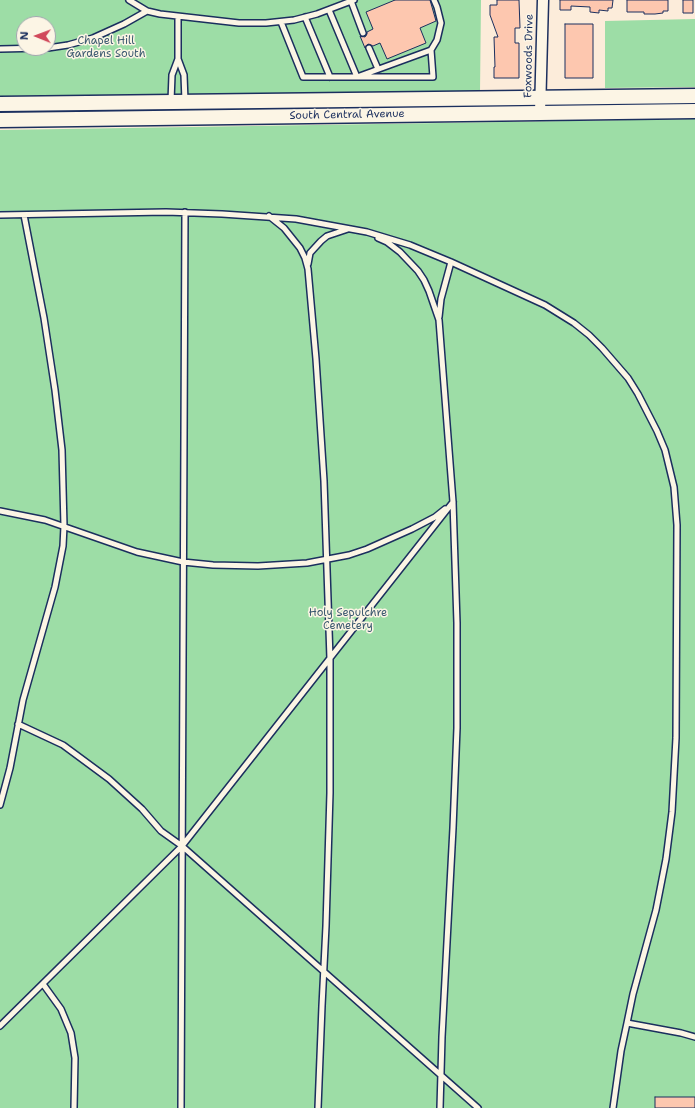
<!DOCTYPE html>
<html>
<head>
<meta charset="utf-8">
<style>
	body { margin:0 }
	#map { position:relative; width:695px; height:1108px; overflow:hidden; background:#fcecda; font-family:"Shantell Sans",sans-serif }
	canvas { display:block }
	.north { position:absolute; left:16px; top:16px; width:40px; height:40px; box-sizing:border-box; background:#fcf5e5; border:1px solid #a2a6af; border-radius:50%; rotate:271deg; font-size:11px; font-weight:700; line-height:16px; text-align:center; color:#1b2f5e }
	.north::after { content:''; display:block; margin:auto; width:14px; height:18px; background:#d1495b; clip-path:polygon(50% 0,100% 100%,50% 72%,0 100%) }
</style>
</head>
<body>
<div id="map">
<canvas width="695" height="1108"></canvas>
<div class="north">N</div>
</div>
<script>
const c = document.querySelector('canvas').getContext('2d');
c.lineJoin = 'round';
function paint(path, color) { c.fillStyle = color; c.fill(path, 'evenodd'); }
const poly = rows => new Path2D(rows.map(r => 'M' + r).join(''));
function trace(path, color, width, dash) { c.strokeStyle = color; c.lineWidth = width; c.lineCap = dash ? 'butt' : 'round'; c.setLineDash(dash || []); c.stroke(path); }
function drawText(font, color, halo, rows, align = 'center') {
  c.font = font + ' "Shantell Sans",sans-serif'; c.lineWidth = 3; c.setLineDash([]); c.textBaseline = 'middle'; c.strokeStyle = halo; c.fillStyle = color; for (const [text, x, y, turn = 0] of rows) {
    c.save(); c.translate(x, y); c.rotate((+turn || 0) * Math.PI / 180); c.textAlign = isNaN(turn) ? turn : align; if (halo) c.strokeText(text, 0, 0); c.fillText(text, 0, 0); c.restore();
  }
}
paint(poly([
	[0,0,481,0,480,92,0,96],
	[24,24,48,24,48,48,24,48],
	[695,19,695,87,605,88,605,21],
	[695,119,695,1108,0,1108,0,130]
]), '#9ddda6');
const building = poly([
	[395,0,430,0,436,21,420,28,426,43,387,59,380,43,373,46,368,44,365,48,360,36,365,37,367,34,367,32,373,29,366,12,395,0],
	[497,0,519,0,520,28,515,28,515,43,519,43,519,78,494,78,494,67,495,67,494,37,498,37,490,15,490,5,497,5,497,0],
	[560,0,613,0,612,8,608,8,608,11,599,10,599,13,590,12,590,7,571,6,571,10,560,10,560,0],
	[627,0,668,0,668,11,663,11,663,13,655,14,644,14,644,12,627,12,627,0],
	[683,0,693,0,693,13,683,13,683,0],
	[565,24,593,24,593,78,565,78,565,24],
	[655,1097,695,1097,695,1108,655,1108,655,1097]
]);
paint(building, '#fdc7af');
trace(building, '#1b2f5e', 1);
const lane = poly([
	[129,0,147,11,160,14,239,23,266,23,294,20,317,14,354,0],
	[351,1,363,33],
	[329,10,357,77,431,50],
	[178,17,178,59,184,75,185,101],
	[305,17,330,77],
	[281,22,303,77,433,77,431,50,437,40,441,23,437,7,434,0],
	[48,48,68,45,93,38,124,24,147,11],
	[369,48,378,69],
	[0,49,44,48],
	[171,101,172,75,178,59],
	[0,215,166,212,222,214,296,219,367,232,410,245,451,262,545,305,574,323,589,335,602,348,628,378,638,394,657,431,665,450,674,487,677,525,676,738,672,812,666,859,656,910,633,994,627,1023,621,1051,613,1108],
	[269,216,284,228,300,248,305,258,308,269,316,359,324,481,330,659,330,793,326,926,322,1006,318,1108],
	[378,238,387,242,400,252,418,271,424,280,429,291,439,320,453,502,457,623,457,728,453,828,442,1037,440,1108],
	[308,264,310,253,321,241,327,236,348,229],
	[439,317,441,299,451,262],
	[0,511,45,520,137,552,183,562,213,565,258,566,307,563,349,555,367,549,412,529,435,517,445,509],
	[18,724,63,745,109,779,142,809,161,831,182,846,478,1108],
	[0,805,10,768,23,700,55,587,63,546,64,526,62,450,55,390,44,318,24,215],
	[43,984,61,1009,71,1033,75,1058,74,1108],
	[627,1023,681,1033,695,1037],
	[0,1026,182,846,453,502],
	[181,1108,185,212]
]);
const street = poly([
	[540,113,543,0]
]);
const secondary = poly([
	[0,104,695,96],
	[0,120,695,111]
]);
trace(lane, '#1b2f5e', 8);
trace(street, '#1b2f5e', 13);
trace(secondary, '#1b2f5e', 17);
trace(lane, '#fcf5e5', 5);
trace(street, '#fcf5e5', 10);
trace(secondary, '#fcf5e5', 14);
drawText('11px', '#3c5a70', '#fcf5e5', [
	["Chapel Hill",106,41],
	["Gardens South",106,54],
	["Holy Sepulchre",348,613],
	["Cemetery",348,626]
]);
drawText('11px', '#1b2f5e', '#fcf5e5', [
	["Foxwoods Drive",529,56,-89],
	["South Central Avenue",347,115,-1]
]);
</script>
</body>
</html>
